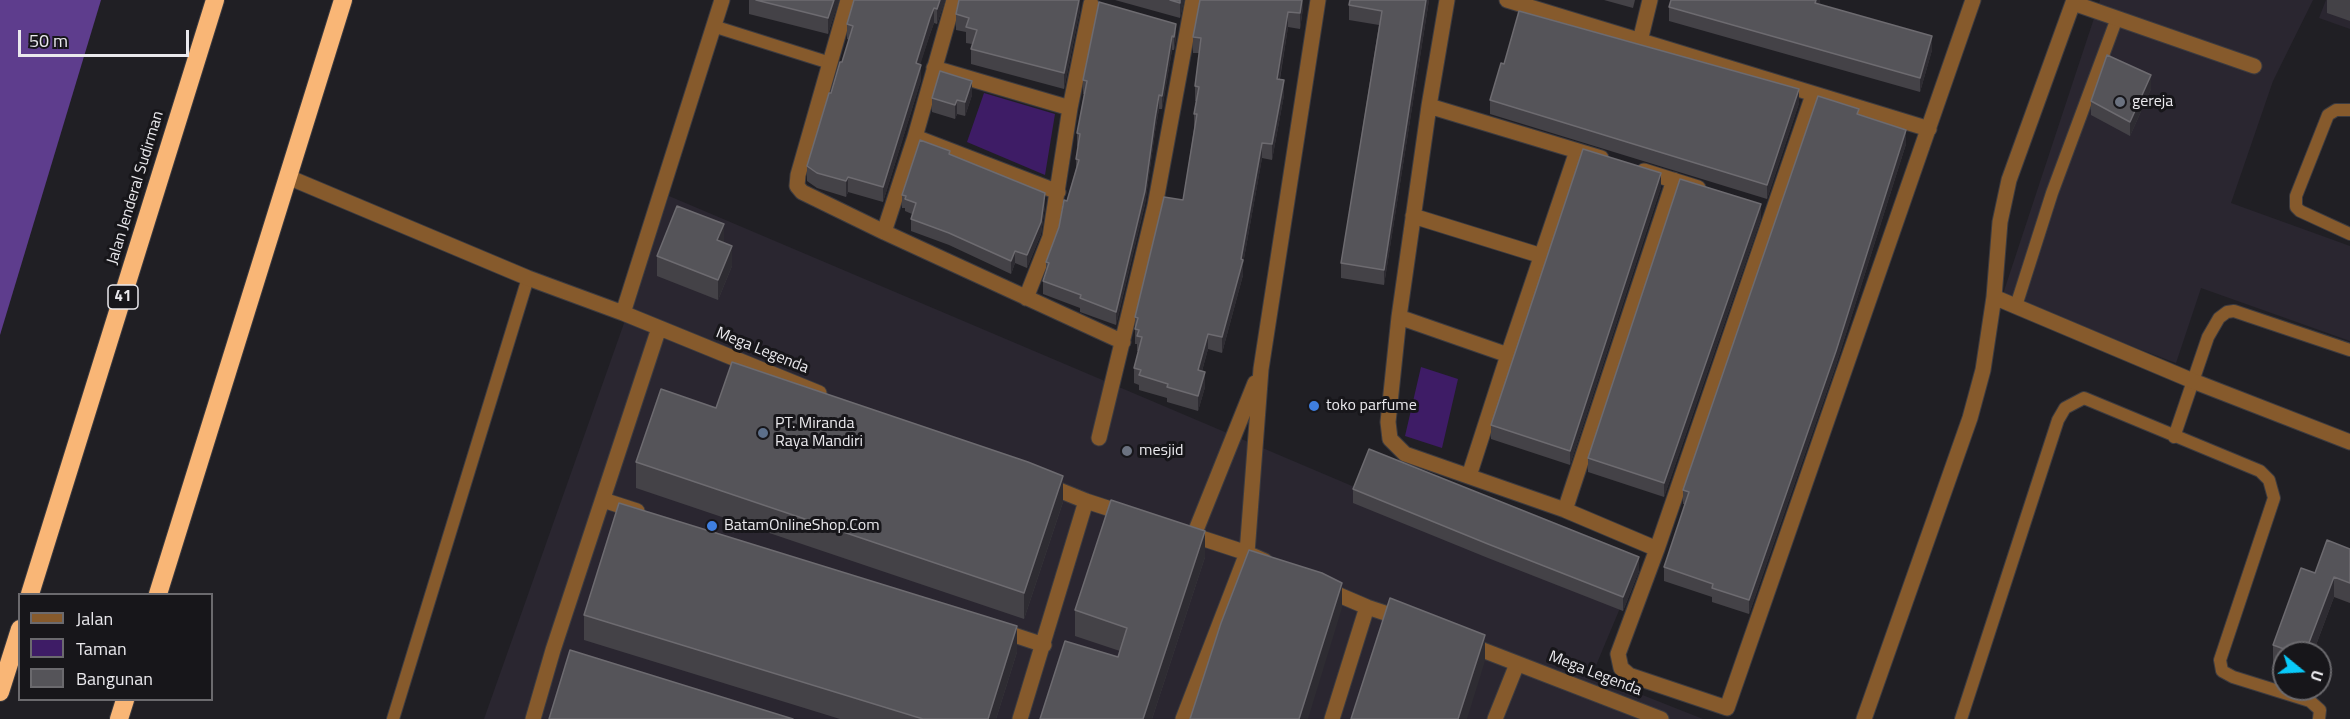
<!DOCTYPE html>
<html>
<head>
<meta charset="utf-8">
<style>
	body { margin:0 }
	#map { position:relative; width:2350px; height:719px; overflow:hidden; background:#201f24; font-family:"Titillium Web",sans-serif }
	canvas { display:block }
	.legend { position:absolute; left:18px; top:593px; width:195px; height:108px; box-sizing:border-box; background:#17161a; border:2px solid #6b6a6e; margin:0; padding:8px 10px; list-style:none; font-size:18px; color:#eae9ed }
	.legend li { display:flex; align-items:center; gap:12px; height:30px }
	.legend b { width:30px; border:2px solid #6b6a6e }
	.north { position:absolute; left:2272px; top:641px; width:60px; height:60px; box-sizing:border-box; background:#17161a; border:2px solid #6b6a6e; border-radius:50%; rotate:108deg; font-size:16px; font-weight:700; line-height:24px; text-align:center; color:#eae9ed }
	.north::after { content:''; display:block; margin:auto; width:21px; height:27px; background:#09cafa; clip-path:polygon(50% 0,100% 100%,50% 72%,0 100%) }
	.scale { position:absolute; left:18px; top:30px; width:171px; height:27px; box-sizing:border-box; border:3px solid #eae9ed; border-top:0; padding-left:8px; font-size:18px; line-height:21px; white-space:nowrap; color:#eae9ed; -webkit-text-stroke:4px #17161a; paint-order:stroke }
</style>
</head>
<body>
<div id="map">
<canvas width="2350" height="719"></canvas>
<ul class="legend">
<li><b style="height:8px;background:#865a2c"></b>Jalan</li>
<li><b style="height:16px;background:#3e1c66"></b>Taman</li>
<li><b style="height:16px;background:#555459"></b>Bangunan</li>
</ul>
<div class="north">U</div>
<div class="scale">50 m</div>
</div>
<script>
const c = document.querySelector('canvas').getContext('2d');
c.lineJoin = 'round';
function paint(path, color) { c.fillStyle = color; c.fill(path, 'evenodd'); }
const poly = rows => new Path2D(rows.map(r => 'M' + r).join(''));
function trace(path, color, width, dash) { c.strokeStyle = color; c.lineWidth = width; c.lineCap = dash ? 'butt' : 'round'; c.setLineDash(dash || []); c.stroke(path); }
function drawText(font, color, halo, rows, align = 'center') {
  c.font = font + ' "Titillium Web",sans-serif'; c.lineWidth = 6; c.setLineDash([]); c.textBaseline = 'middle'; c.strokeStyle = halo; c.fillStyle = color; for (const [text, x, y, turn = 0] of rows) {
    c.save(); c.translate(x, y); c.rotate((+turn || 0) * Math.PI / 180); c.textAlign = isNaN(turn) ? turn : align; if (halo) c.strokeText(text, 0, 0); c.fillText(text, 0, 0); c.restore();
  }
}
paint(poly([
	[2100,0,2313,0,2273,81,2231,203,2350,246,2350,341,2201,288,2176,363,2002,297],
	[2326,0,2350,0,2350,29,2319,18],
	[669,196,1623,601,1592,675,1703,719,484,719]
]), '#2a2630');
paint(poly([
	[984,93,1055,114,1045,175,967,142],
	[1421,367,1458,379,1442,448,1405,436]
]), '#3e1c66');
paint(poly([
	[0,0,101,0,0,335]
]), '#5e3d8d');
const lane = poly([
	[713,26,830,63],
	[2350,110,2336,110,2328,115,2296,196,2296,207,2300,211,2350,234],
	[2016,306,2052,193,2117,18],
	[2174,437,2208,337,2219,318,2227,312,2234,311,2350,350],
	[393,719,528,278],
	[1961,719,2058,420,2065,408,2084,398,2260,471,2269,480,2274,498,2220,660,2222,671,2233,677,2310,701,2320,710,2319,719]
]);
const street = poly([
	[848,0,798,175,797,186,802,192,884,232,1123,342],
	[1447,0,1429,106,1399,317,1388,422,1390,439,1405,454,1565,510,1657,549],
	[1507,0,1929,129],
	[2073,3,2254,66],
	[1640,41,1650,0],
	[934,68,1070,108],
	[1813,95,1657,549,1618,654,1621,668,1629,675,1727,708,1973,0],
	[1429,106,1601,158],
	[915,137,1058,192],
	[1644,171,1698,188],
	[288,177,528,278,623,313,819,393],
	[1413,216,1542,256],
	[884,232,915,137,954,0],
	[1994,297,2193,381,2350,442],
	[1026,298,1050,237,1070,108,1091,4],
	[623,313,722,0],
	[1399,317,1508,355],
	[1099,438,1155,206,1193,0],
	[1469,476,1508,355,1577,151],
	[1044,484,1086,501,1129,515],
	[603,500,637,511],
	[1565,510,1674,180],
	[1186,533,1247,553,1265,561],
	[1194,535,1255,383],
	[1325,589,1367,607,1403,619],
	[999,630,1044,645],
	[1467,644,1661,719],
	[533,719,553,650,659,328],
	[1020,719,1086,501],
	[1183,719,1247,553,1261,369,1318,0],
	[1332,719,1367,607],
	[1495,719,1517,664],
	[1864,719,1970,418,1983,370,1994,297,2000,222,2009,180,2074,0]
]);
const highway = poly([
	[30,594,215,0],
	[158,594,343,0],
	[0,692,20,629],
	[119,719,125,700]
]);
trace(lane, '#3c3b40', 14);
trace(street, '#3c3b40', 17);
trace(highway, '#3c3b40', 20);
trace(lane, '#865a2c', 12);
trace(street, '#865a2c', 15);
trace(highway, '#f9b676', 18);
paint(poly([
	[749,0,839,0,828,34,749,14],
	[854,0,945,0,937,24,934,23,930,34,920,64,921,80,883,202,848,192,846,197,817,188,807,181,807,166,849,40,847,39,847,24],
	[1080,0,1080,10,1064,89,971,64,971,49,972,44,966,43,966,32,956,30,956,14],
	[1115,0,1184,0,1180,18],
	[1303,0,1303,8,1300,29,1288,27,1280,79,1284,95,1272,160,1262,158,1243,264,1243,275,1222,353,1208,349,1202,371,1205,387,1198,411,1167,402,1167,398,1139,390,1139,385,1134,383,1134,368,1138,351,1137,351,1137,344,1135,344,1135,317,1183,200,1194,129,1194,114,1196,101,1195,101,1195,86,1199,53,1193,53,1193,37],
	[1350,0,1429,0,1384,285,1341,278,1341,263,1379,25,1349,20,1349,5],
	[1604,0,1635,0,1633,8],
	[1671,0,1820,0,1819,4,1932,50,1920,92,1669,21,1669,7],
	[2327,0,2350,0,2350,21,2327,13],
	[1099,2,1176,37,1174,50,1172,50,1162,109,1159,109,1155,132,1145,204,1116,325,1080,312,1080,308,1043,294,1043,281,1046,274,1046,262,1059,227,1076,169,1076,159,1078,147,1077,146,1077,133,1084,94,1083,94,1083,80],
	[2151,89,2130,136,2091,115,2091,101],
	[972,95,965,116,957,114,955,119,932,112,932,98],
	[1490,100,1799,103,1767,199,1490,114],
	[1859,114,1906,144,1836,365,1749,614,1712,602,1712,597,1664,581,1664,567,1685,504,1683,504,1683,490],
	[950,155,1045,206,1041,234,1027,268,1015,263,1011,274,949,245,911,231,911,219,912,214,905,211,905,208,902,208,902,195],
	[1661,187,1570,465,1491,439,1491,425],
	[1761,218,1664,497,1588,472,1588,458],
	[724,243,732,266,718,300,657,276,657,256],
	[716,408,1063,502,1024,619,636,488,636,462],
	[1353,489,1639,571,1623,611,1488,558,1353,503],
	[2350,549,2350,603,2334,597,2313,653,2284,653,2284,669,2273,665,2273,645,2315,573],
	[1205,557,1152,719,1040,719,1118,657,1120,651,1075,636,1075,610],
	[584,615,1017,652,996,719,840,719,584,640]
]), '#444247');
paint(poly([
	[834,0,839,0,828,34,828,18],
	[940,0,945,0,937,24,937,9],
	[1079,0,1080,0,1080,10,1064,89,1064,73],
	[1180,0,1184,0,1180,18],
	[1302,0,1303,0,1303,8,1300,29,1300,13],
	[1426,0,1429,0,1384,285,1384,270],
	[1816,0,1820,0,1815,17,1815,3],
	[934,8,934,23,930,34,916,78,916,63,930,18],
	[1288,12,1288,27,1277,94,1277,79],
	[1176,24,1176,37,1174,50,1174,37],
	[1172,36,1172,50,1162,109,1162,96],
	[1932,36,1932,50,1920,92,1920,78],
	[921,65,921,80,883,202,883,187],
	[2151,75,2151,89,2130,136,2130,122],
	[1284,80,1284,95,1272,160,1272,144],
	[972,81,972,95,965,116,965,102],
	[1799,89,1799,103,1767,199,1767,185],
	[1159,95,1159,109,1155,132,1145,204,1116,325,1116,312],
	[957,100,957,114,955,119,955,105],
	[1906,130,1906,144,1836,365,1749,614,1749,600],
	[1262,143,1262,158,1243,264,1243,275,1222,353,1222,337,1241,259],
	[1661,173,1661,187,1570,465,1570,451],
	[848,177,848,192,846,197,846,181],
	[1045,193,1045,206,1041,234,1027,268,1027,255],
	[1761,204,1761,218,1664,497,1664,483],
	[724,224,724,244,717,240],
	[732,246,732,266,718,300,718,280],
	[1015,251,1015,263,1011,274,1011,261],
	[1208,334,1208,349,1198,385,1198,370],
	[1205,372,1205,387,1198,411,1198,396],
	[1063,476,1063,502,1024,619,1024,593],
	[1205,531,1205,557,1152,719,1143,719],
	[1639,557,1639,571,1623,611,1623,597],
	[2334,577,2334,597,2313,653,2305,653],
	[1342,583,1342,608,1308,719,1299,719],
	[1017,626,1017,652,996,719,988,719],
	[1485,635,1485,661,1467,719,1458,719]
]), '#2e2c32');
const building = poly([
	[756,0,834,0,828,18,756,0],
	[854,0,940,0,937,9,934,8,930,18,916,63,921,65,883,187,848,177,846,181,817,173,807,166,829,93,831,93,840,62,842,62,853,26,847,24,854,0],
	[959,0,1079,0,1064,73,971,49,977,30,966,27,969,18,956,14,959,0],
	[1170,0,1180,0,1180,3,1170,0],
	[1200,0,1302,0,1300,13,1288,12,1277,79,1284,80,1272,144,1262,143,1241,259,1243,260,1222,337,1208,334,1198,370,1205,372,1198,396,1167,387,1168,384,1139,375,1141,370,1134,368,1142,337,1137,336,1139,330,1135,329,1138,318,1135,317,1164,197,1183,200,1197,114,1194,114,1199,87,1195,86,1201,38,1193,37,1200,0],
	[1350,0,1426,0,1384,270,1341,263,1382,11,1349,5,1350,0],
	[1671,0,1816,0,1815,3,1932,36,1920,78,1669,7,1671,0],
	[1099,2,1176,24,1174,37,1172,36,1162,96,1159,95,1155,119,1145,191,1116,312,1080,298,1081,295,1043,281,1049,263,1046,262,1059,227,1064,200,1067,201,1079,160,1076,159,1080,134,1077,133,1087,81,1083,80,1099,2],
	[1519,11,1799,89,1767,185,1490,100,1501,63,1504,64,1519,11],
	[2107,55,2151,75,2130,122,2091,101,2107,55],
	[940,71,972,81,965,102,957,100,955,105,932,98,940,71],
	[1818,96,1859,109,1857,114,1906,130,1836,351,1749,600,1712,588,1713,584,1664,567,1689,492,1683,490,1818,96],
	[920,140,950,151,949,154,1045,193,1041,222,1027,255,1015,251,1011,261,949,233,911,219,916,203,905,199,906,196,902,195,920,140],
	[1583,149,1661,173,1570,451,1491,425,1583,149],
	[1680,179,1761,204,1664,483,1588,458,1680,179],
	[677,206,724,224,717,240,732,246,718,280,657,256,677,206],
	[732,362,1028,462,1063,476,1024,593,636,462,661,389,716,408,732,362],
	[1369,449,1639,557,1623,597,1488,544,1353,489,1369,449],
	[1111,500,1205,531,1143,719,1040,719,1065,641,1118,657,1127,628,1075,610,1111,500],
	[619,503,1017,626,988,719,923,719,584,615,619,503],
	[2327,540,2350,549,2350,583,2334,577,2305,653,2295,653,2273,645,2301,568,2315,573,2327,540],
	[1249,550,1322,573,1342,583,1299,719,1190,719,1221,623,1249,550],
	[1390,598,1485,635,1458,719,1351,719,1390,598],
	[570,650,793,719,549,719,570,650]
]);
paint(building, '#555459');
trace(building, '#6d6b70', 1.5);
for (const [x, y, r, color] of [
	[2120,102,6,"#6b7280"],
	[1314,406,6,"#3f7fe0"],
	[763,433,6,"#5c6f8a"],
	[1127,451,6,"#6b7280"],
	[712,526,6,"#3f7fe0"]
]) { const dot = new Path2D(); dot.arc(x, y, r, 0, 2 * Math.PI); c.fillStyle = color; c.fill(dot); trace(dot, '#17161a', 2); }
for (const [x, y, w] of [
	[123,297,30]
]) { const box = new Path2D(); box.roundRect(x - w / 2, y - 12, w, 24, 4.5); c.fillStyle = '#17161a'; c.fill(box); trace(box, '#eae9ed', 1.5); }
drawText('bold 15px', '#eae9ed', null, [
	["41",123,297]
]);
drawText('16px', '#eae9ed', '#17161a', [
	["gereja",2132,102],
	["toko parfume",1326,406],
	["PT. Miranda",775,424],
	["Raya Mandiri",775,442],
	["mesjid",1139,451],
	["BatamOnlineShop.Com",724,526]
], 'left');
drawText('16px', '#eae9ed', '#17161a', [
	["Jalan Jenderal Sudirman",136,188,-73],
	["Mega Legenda",762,351,22],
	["Mega Legenda",1595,674,21]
]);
</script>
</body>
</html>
